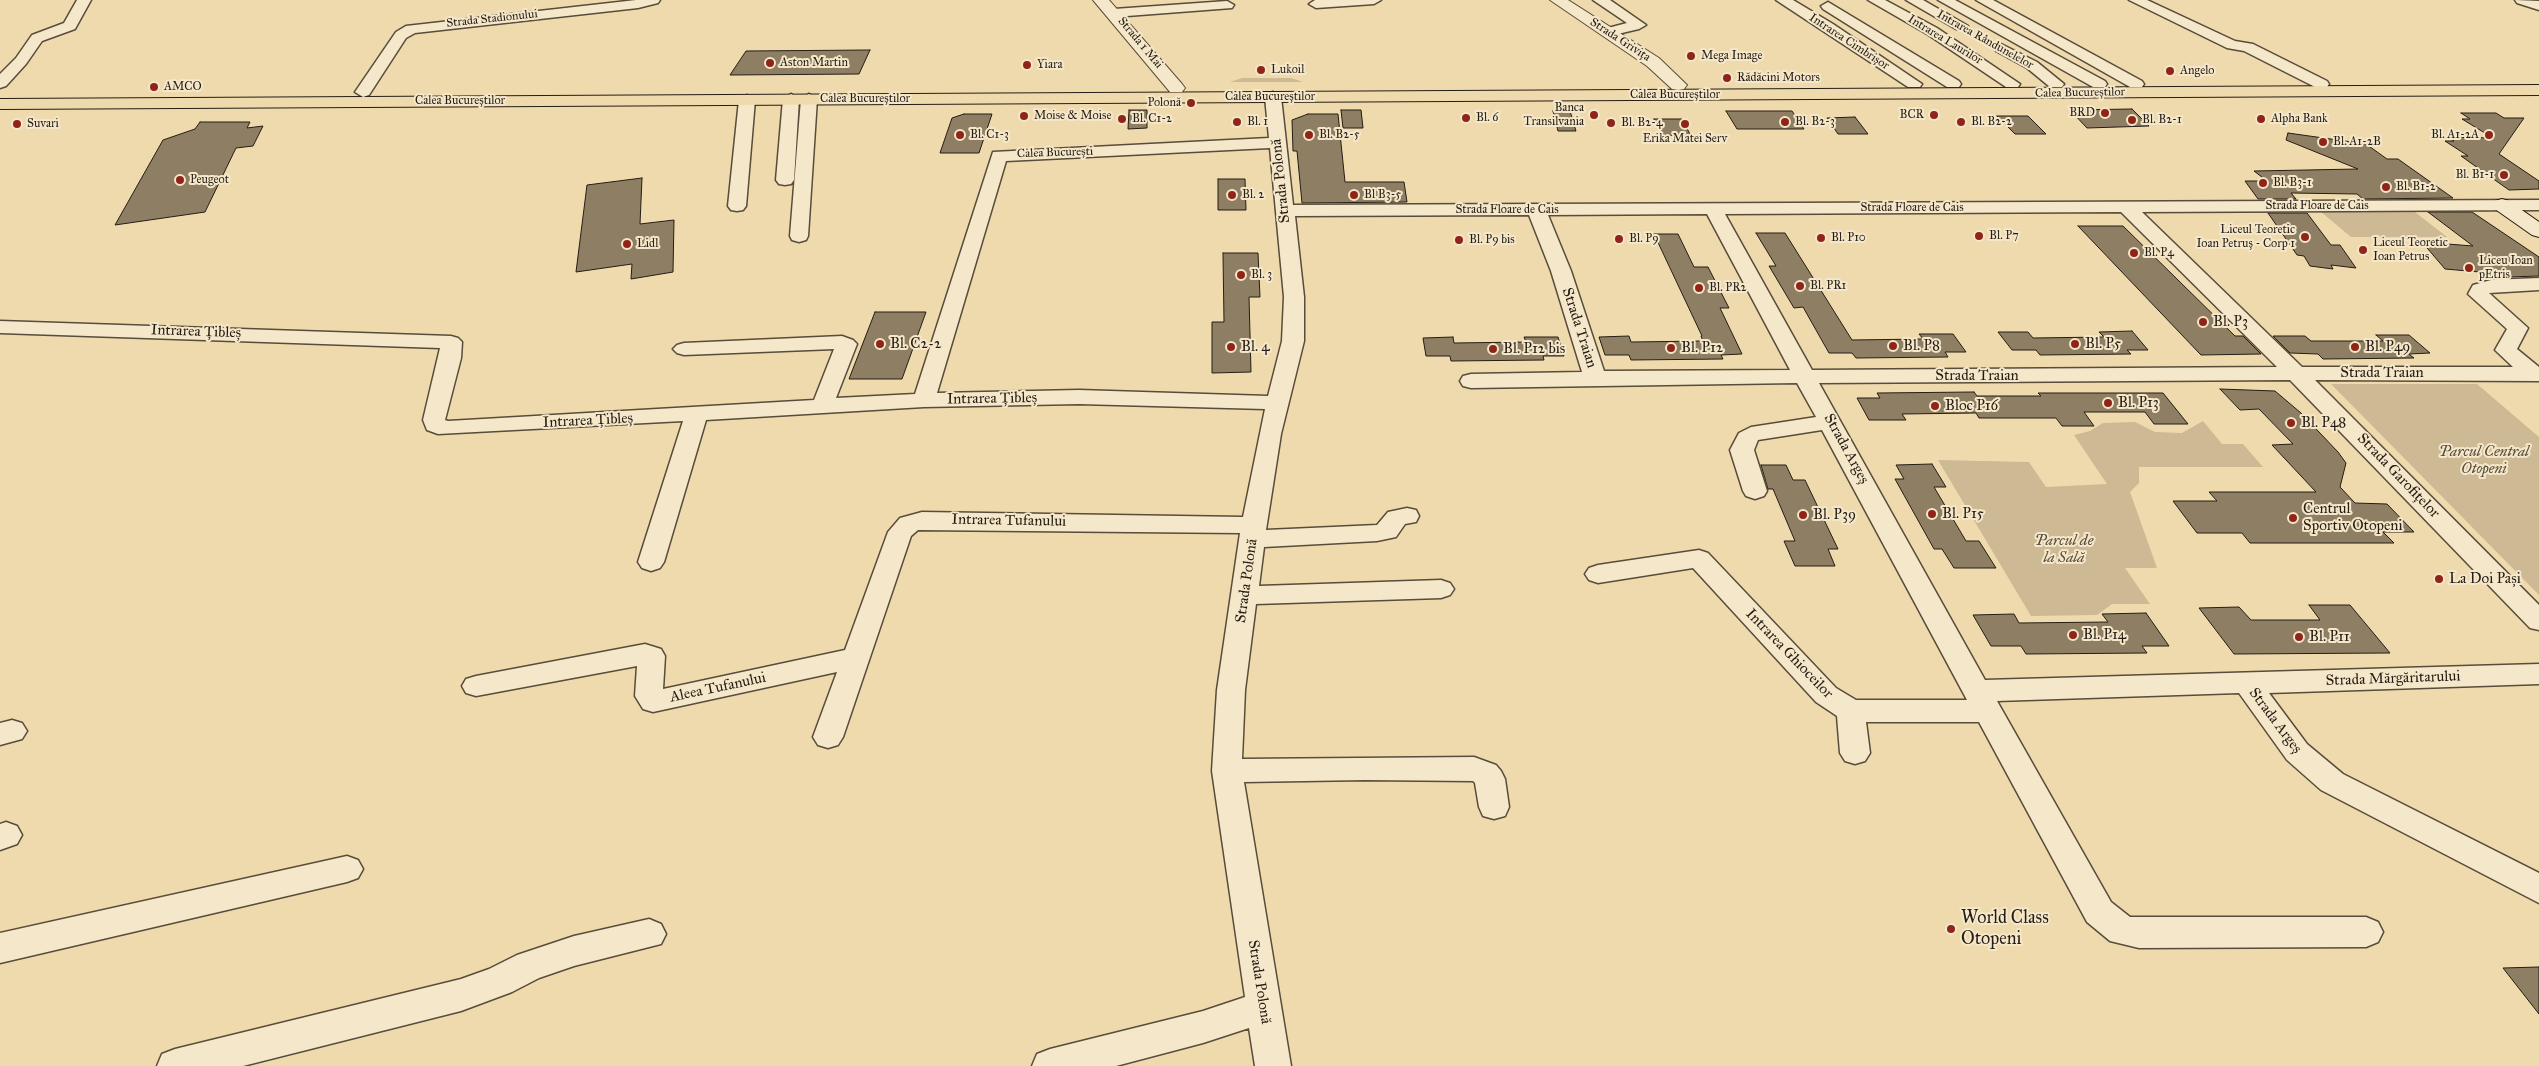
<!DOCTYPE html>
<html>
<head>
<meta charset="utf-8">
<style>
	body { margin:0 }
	canvas { display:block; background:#efdaae }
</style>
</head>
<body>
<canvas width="2539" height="1066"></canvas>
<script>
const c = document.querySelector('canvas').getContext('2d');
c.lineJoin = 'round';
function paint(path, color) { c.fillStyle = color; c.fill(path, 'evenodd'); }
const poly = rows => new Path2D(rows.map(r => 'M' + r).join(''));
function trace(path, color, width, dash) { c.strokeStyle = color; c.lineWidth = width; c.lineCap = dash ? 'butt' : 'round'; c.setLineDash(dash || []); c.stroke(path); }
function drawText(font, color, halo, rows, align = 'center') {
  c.font = font + ' "IM FELL Great Primer",serif'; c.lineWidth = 4; c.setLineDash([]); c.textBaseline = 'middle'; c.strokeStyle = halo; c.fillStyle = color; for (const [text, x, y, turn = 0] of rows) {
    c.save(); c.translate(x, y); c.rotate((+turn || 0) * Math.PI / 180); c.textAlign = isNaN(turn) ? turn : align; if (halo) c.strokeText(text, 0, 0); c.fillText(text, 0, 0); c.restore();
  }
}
paint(poly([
	[1242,78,1291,78,1303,82,1230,82],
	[2321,212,2415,212,2447,237,2351,237],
	[2331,384,2477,384,2539,437,2539,595],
	[2203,421,2222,444,2243,444,2263,467,2139,467,2139,483,2130,492,2157,568,2125,568,2150,604,2112,604,2097,615,2031,616,1938,460,2029,462,2046,487,2107,484,2074,435,2090,431,2103,423,2135,422,2155,432,2182,433]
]), '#cdba94');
const building = poly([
	[870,50,859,74,730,75,746,51,870,50],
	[2132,109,2149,126,2087,128,2070,110,2132,109],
	[1129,110,1147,110,1147,128,1128,129,1129,110],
	[1341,110,1361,110,1363,128,1343,128,1341,110],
	[1553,111,1570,111,1576,131,1558,131,1553,111],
	[1726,111,1792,111,1804,129,1737,129,1726,111],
	[2461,113,2496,113,2504,118,2524,118,2499,154,2539,181,2539,189,2509,190,2461,156,2468,156,2445,141,2454,141,2447,137,2493,138,2462,119,2470,119,2461,113],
	[964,114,992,114,979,153,940,153,952,118,964,114],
	[1308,114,1338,114,1345,182,1404,182,1407,202,1302,203,1297,151,1293,151,1292,120,1308,114],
	[1997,116,2028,116,2046,134,2015,134,1997,116],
	[1855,117,1868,134,1838,134,1827,118,1855,117],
	[1654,119,1682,119,1691,136,1664,135,1654,119],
	[200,122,250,122,247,128,263,126,253,146,236,148,205,212,115,225,163,140,195,129,200,122],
	[2288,133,2366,144,2387,159,2398,159,2453,198,2363,199,2357,194,2291,193,2296,199,2258,199,2245,181,2267,181,2254,171,2358,169,2286,140,2288,133],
	[642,178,640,224,674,220,673,272,631,279,632,264,576,272,587,185,642,178],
	[1218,179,1245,179,1246,210,1218,210,1218,179],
	[2428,212,2472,212,2539,257,2539,276,2508,277,2503,274,2445,269,2422,242,2473,246,2428,212],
	[2268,213,2307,213,2331,245,2340,245,2356,268,2331,265,2333,269,2310,266,2304,256,2297,255,2268,213],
	[2078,226,2123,226,2235,336,2243,336,2261,354,2201,355,2078,226],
	[1756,233,1785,233,1852,340,1923,339,1919,334,1953,334,1966,352,1945,352,1948,357,1856,358,1852,353,1829,353,1803,307,1794,308,1769,266,1776,266,1756,233],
	[1654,234,1678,234,1694,267,1708,267,1729,308,1720,308,1742,354,1721,355,1723,359,1631,360,1629,355,1605,355,1599,337,1629,336,1631,342,1703,341,1701,336,1702,336,1654,234],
	[1223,253,1258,253,1260,297,1249,297,1251,372,1212,373,1212,322,1224,322,1223,253],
	[875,312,926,312,902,379,849,379,875,312],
	[2132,331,2148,350,2127,350,2131,354,2040,355,2036,350,2012,350,1998,332,2028,332,2033,338,2104,337,2099,332,2132,331],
	[2376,335,2409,335,2430,353,2409,354,2414,358,2323,359,2318,354,2290,353,2273,336,2305,336,2311,341,2383,341,2376,335],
	[1453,337,1454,343,1526,342,1524,337,1558,337,1564,356,1543,356,1544,360,1451,361,1450,356,1426,356,1423,338,1453,337],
	[2220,389,2275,391,2301,413,2338,452,2346,463,2340,487,2355,503,2387,504,2414,532,2383,532,2394,543,2250,543,2242,533,2197,533,2173,501,2217,501,2209,492,2316,492,2272,445,2293,444,2259,409,2240,410,2220,389],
	[1974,392,1977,396,2041,396,2038,393,2163,393,2188,424,2154,424,2145,412,2084,412,2094,426,2062,426,2056,418,1979,418,1976,413,1902,414,1906,420,1869,420,1857,398,1880,398,1877,393,1974,392],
	[1932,464,1946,487,1934,487,1966,541,1979,541,1996,568,1954,568,1942,549,1934,549,1895,479,1904,479,1896,465,1932,464],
	[1761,465,1786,465,1793,480,1805,480,1838,549,1828,549,1835,566,1795,566,1784,541,1795,541,1773,489,1768,489,1761,465],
	[2309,605,2350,605,2390,653,2234,654,2199,608,2239,607,2251,620,2320,620,2309,605],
	[2146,613,2169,646,2142,646,2147,653,2026,654,2021,646,1991,646,1973,615,2014,614,2019,623,2108,622,2102,614,2146,613],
	[2539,967,2539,1014,2503,968,2539,967]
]);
paint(building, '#8e7f64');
trace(building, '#251d14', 1);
const minor = poly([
	[77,0,91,0,75,29,42,41,26,64,6,86,0,88,0,74,16,58,32,35,64,23,77,0],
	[636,0,660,0,658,3,638,8,415,33,406,38,369,95,363,97,355,92,396,32,406,26,636,0],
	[1315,0,1381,0,1374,4,1316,8,1309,4,1315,0],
	[1593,0,1610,0,1646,25,1639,29,1609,36,1604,35,1602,32,1604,29,1627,23,1593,0],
	[1776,0,1793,0,1833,24,1922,84,1920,87,1908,87,1776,0],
	[1868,0,1885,0,1937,28,2020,84,2018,87,2006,87,1927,34,1868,0],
	[1906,0,1923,0,1968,26,1966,29,1956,29,1906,0],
	[1938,0,1955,0,2105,81,2107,84,2105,87,2093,87,1938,0],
	[1976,0,1993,0,2142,81,2144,84,2142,87,2130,87,1976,0],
	[2129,0,2147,0,2235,41,2253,44,2327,81,2329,84,2327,87,2315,87,2244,51,2227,48,2129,0],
	[2515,0,2539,1,2539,10,2517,3,2515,0],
	[1227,1,1234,5,1232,8,1114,17,1107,13,1114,9,1227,1],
	[1828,2,1959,81,1961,84,1959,87,1947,87,1823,9,1821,6,1828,2],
	[2001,44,2037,62,2064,84,2062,87,2050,87,2027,68,1996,51,1994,48,1996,45,2001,44],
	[1273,92,1281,97,1293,205,2539,200,2539,210,2142,212,2302,367,2513,367,2495,350,2507,329,2468,294,2473,285,2491,280,2539,278,2539,290,2489,293,2528,328,2517,349,2539,367,2539,381,2315,380,2539,605,2539,630,2530,628,2290,380,1819,383,1985,680,2539,664,2539,684,2269,693,2307,744,2343,774,2539,873,2539,903,2321,790,2287,760,2239,693,1997,701,2111,902,2130,917,2366,917,2378,922,2383,932,2378,942,2366,947,2139,948,2110,941,2087,922,1979,722,1866,722,1870,753,1865,761,1855,764,1845,761,1840,753,1837,716,1816,702,1693,568,1598,583,1589,580,1585,574,1589,568,1598,565,1699,550,1708,553,1836,688,1856,700,1967,700,1822,430,1758,440,1754,450,1767,491,1764,496,1755,499,1746,496,1743,491,1730,450,1739,433,1751,427,1816,417,1797,383,1471,388,1463,386,1460,381,1463,376,1471,374,1582,372,1551,271,1529,215,1295,216,1304,297,1304,341,1281,434,1266,530,1377,525,1388,512,1407,508,1416,510,1419,516,1416,522,1405,524,1396,537,1377,541,1264,547,1259,586,1441,580,1450,583,1454,589,1450,595,1441,598,1256,604,1245,690,1242,759,1474,757,1496,765,1501,771,1505,779,1509,807,1505,816,1494,819,1483,816,1479,807,1475,783,1473,781,1365,780,1244,782,1291,1066,1255,1066,1249,1028,1203,1043,1116,1066,1032,1066,1037,1054,1050,1049,1203,1011,1245,997,1212,771,1217,690,1240,533,918,530,911,536,843,737,838,745,828,748,818,745,813,737,837,672,653,712,643,709,635,696,637,666,476,696,466,693,462,686,466,679,476,676,645,644,661,649,665,656,663,689,845,650,888,532,900,518,922,512,1243,517,1265,409,1079,404,924,407,706,420,664,562,660,568,651,571,642,568,638,562,683,421,438,434,427,430,423,420,440,348,0,333,0,321,451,336,458,338,462,342,461,358,445,420,448,421,814,400,834,349,684,355,677,353,673,349,677,345,684,343,842,336,853,340,857,344,836,398,915,394,993,152,1269,138,1265,97,1273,92],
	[1270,148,1284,297,1282,341,1268,396,1079,390,937,393,1006,161,1270,148],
	[2121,212,2277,367,1812,370,1725,214,2121,212],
	[1707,214,1790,370,1604,371,1571,271,1548,215,1707,214],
	[791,94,799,99,794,180,791,184,785,185,779,184,776,180,783,99,791,94],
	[809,94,817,99,808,236,806,240,799,242,792,240,790,236,801,99,809,94],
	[747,95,755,100,746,206,743,210,737,211,731,210,728,206,739,100,747,95],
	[12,720,22,723,27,731,22,739,0,745,0,723,12,720],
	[6,822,17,826,22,835,17,844,0,850,0,824,6,822],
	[347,856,358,860,363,869,358,878,347,882,0,963,0,933,347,856],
	[649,919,661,924,666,934,661,944,574,966,539,978,512,992,461,1011,243,1066,157,1066,162,1054,175,1049,461,979,489,969,517,955,574,936,649,919]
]);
const tertiary = poly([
	[1093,0,1109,0,1182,84,1185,88,1182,92,1170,92,1093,0],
	[1550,0,1568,0,1659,58,1687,85,1684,89,1678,90,1672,89,1647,66,1550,0]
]);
const secondary = poly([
	[2502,199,2509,201,2539,222,2539,237,2532,235,2495,209,2492,205,2495,201,2502,199]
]);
const trunk = poly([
	[2539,85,2539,95,0,109,0,99,2539,85]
]);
trace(minor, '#584c3a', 3);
trace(tertiary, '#584c3a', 2);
trace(secondary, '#251d14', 2);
trace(trunk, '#251d14', 2);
paint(minor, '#f5e7ca');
paint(tertiary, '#f5e7ca');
paint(secondary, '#f5e7ca');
paint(trunk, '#efdaae');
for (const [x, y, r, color] of [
	[1691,56,5,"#8f2418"],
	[770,63,5,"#8f2418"],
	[1027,65,5,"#8f2418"],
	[1261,70,5,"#8f2418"],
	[2170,71,5,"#8f2418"],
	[1727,78,5,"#8f2418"],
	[154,87,5,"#8f2418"],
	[1191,103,5,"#8f2418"],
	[2105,113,5,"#8f2418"],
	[1594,115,5,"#8f2418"],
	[1934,115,5,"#8f2418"],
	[1024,116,5,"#8f2418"],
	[1466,118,5,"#8f2418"],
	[1122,119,5,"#8f2418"],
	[2261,119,5,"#8f2418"],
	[2132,120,5,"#8f2418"],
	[1237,122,5,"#8f2418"],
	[1785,122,5,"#8f2418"],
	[1961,122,5,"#8f2418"],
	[1611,123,5,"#8f2418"],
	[17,124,5,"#8f2418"],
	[1685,124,5,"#8f2418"],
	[960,135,5,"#8f2418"],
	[1309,135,5,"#8f2418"],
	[2489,135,5,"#8f2418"],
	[2323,142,5,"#8f2418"],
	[2504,175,5,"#8f2418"],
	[180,180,5,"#8f2418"],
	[2263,183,5,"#8f2418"],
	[2386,187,5,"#8f2418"],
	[1232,195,5,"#8f2418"],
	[1354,195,5,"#8f2418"],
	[1979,236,5,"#8f2418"],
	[2305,237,5,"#8f2418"],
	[1821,238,5,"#8f2418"],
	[1619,239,5,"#8f2418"],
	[1459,240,5,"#8f2418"],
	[627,244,5,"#8f2418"],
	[2363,250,5,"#8f2418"],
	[2134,253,5,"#8f2418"],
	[2469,268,5,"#8f2418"],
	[1241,275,5,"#8f2418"],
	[1800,286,5,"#8f2418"],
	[1699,288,5,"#8f2418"],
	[2203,322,5,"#8f2418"],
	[880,344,5,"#8f2418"],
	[2075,344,5,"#8f2418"],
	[1893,346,5,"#8f2418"],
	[1231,347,5,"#8f2418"],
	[2355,347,5,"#8f2418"],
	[1671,348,5,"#8f2418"],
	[1493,349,5,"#8f2418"],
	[2108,403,5,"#8f2418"],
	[1935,406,5,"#8f2418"],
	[2291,423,5,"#8f2418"],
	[1932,514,5,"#8f2418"],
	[1803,515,5,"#8f2418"],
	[2293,518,5,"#8f2418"],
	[2439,579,5,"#8f2418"],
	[2073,635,5,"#8f2418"],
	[2299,637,5,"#8f2418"],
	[1951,929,5,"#8f2418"]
]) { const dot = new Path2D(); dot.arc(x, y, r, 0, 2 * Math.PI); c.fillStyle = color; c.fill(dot); trace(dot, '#f5e7ca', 2); }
drawText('12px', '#251d14', '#f5e7ca', [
	["Strada Stadionului",492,19,-6],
	["Strada Grivița",1620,40,33],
	["Intrarea Laurilor",1945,40,31],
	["Intrarea Rândunelelor",1985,40,29],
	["Intrarea Cimbrișor",1849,42,33],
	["Strada 1 Mai",1140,43,50],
	["Calea Bucureștilor",2080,93,-1],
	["Calea Bucureștilor",1675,95],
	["Calea Bucureștilor",1270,97],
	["Calea Bucureștilor",865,99],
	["Calea Bucureștilor",460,101],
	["Calea București",1055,153,-2],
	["Strada Floare de Cais",2317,206],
	["Strada Floare de Cais",1912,208],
	["Strada Floare de Cais",1507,210]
]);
drawText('12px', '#251d14', '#f5e7ca', [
	["Mega Image",1701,56],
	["Aston Martin",780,63],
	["Yiara",1037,65],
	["Lukoil",1271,70],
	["Angelo",2180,71],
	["Rădăcini Motors",1737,78],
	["AMCO",164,87],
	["Polonă",1181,103,"right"],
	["Banca",1584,108,"right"],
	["Transilvania",1584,122,"right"],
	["BRD",2095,113,"right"],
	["BCR",1924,115,"right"],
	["Moise & Moise",1034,116],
	["Bl. 6",1476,118],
	["Bl. C1-2",1132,119],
	["Alpha Bank",2271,119],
	["Bl. B2-1",2142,120],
	["Bl. 1",1247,122],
	["Bl. B2-3",1795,122],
	["Bl. B2-2",1971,122],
	["Bl. B2-4",1621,123],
	["Suvari",27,124],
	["Bl. C1-3",970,135],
	["Bl. B2-5",1319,135],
	["Bl. A1-2A",2479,135,"right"],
	["Erika Matei Serv",1685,139,"center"],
	["Bl. A1-2B",2333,142],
	["Bl. B1-1",2494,175,"right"],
	["Peugeot",190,180],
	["Bl. B3-1",2273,183],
	["Bl. B1-2",2396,187],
	["Bl. 2",1242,195],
	["Bl B3-5",1364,195],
	["Liceul Teoretic",2295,230,"right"],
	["Ioan Petruș - Corp 1",2295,244,"right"],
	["Bl. P7",1989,236],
	["Bl. P10",1831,238],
	["Bl. P9",1629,239],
	["Bl. P9 bis",1469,240],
	["Liceul Teoretic",2373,243],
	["Ioan Petrus",2373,257],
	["Lidl",637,244],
	["Bl. P4",2144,253],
	["Liceu Ioan",2479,261],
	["pEtris",2479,275],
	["Bl. 3",1251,275],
	["Bl. PR1",1810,286],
	["Bl. PR2",1709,288]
], 'left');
drawText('15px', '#251d14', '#f5e7ca', [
	["Strada Polonă",1281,181,-96],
	["Strada Traian",1579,328,72],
	["Intrarea Țibleș",196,332,2],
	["Strada Traian",2382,373],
	["Strada Traian",1977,376],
	["Intrarea Țibleș",992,399,-1],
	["Intrarea Țibleș",588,421,-3],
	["Strada Argeș",1846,449,61],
	["Strada Garofițelor",2398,476,46],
	["Intrarea Tufanului",1009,521,1],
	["Strada Polonă",1247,581,-82],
	["Intrarea Ghioceilor",1789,654,46],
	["Strada Mărgăritarului",2393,679,-2],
	["Aleea Tufanului",718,688,-12],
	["Strada Argeș",2275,721,53],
	["Strada Polonă",1259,982,81]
]);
drawText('15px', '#251d14', '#f5e7ca', [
	["Bl. P3",2213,322],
	["Bl. C2-2",890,344],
	["Bl. P5",2085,344],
	["Bl. P8",1903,346],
	["Bl. 4",1241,347],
	["Bl. P49",2365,347],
	["Bl. P12",1681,348],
	["Bl. P12 bis",1503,349],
	["Bl. P13",2118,403],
	["Bloc P16",1945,406],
	["Bl. P48",2301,423],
	["Centrul",2303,509],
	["Sportiv Otopeni",2303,526],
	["Bl. P15",1942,514],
	["Bl. P39",1813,515],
	["La Doi Pași",2449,579],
	["Bl. P14",2083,635],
	["Bl. P11",2309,637]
], 'left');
drawText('italic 15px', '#574c3a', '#f5e7ca', [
	["Parcul Central",2484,452],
	["Otopeni",2484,469],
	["Parcul de",2064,541],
	["la Sală",2064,558]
]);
drawText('18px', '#251d14', '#f5e7ca', [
	["World Class",1961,919],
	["Otopeni",1961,940]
], 'left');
</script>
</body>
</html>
